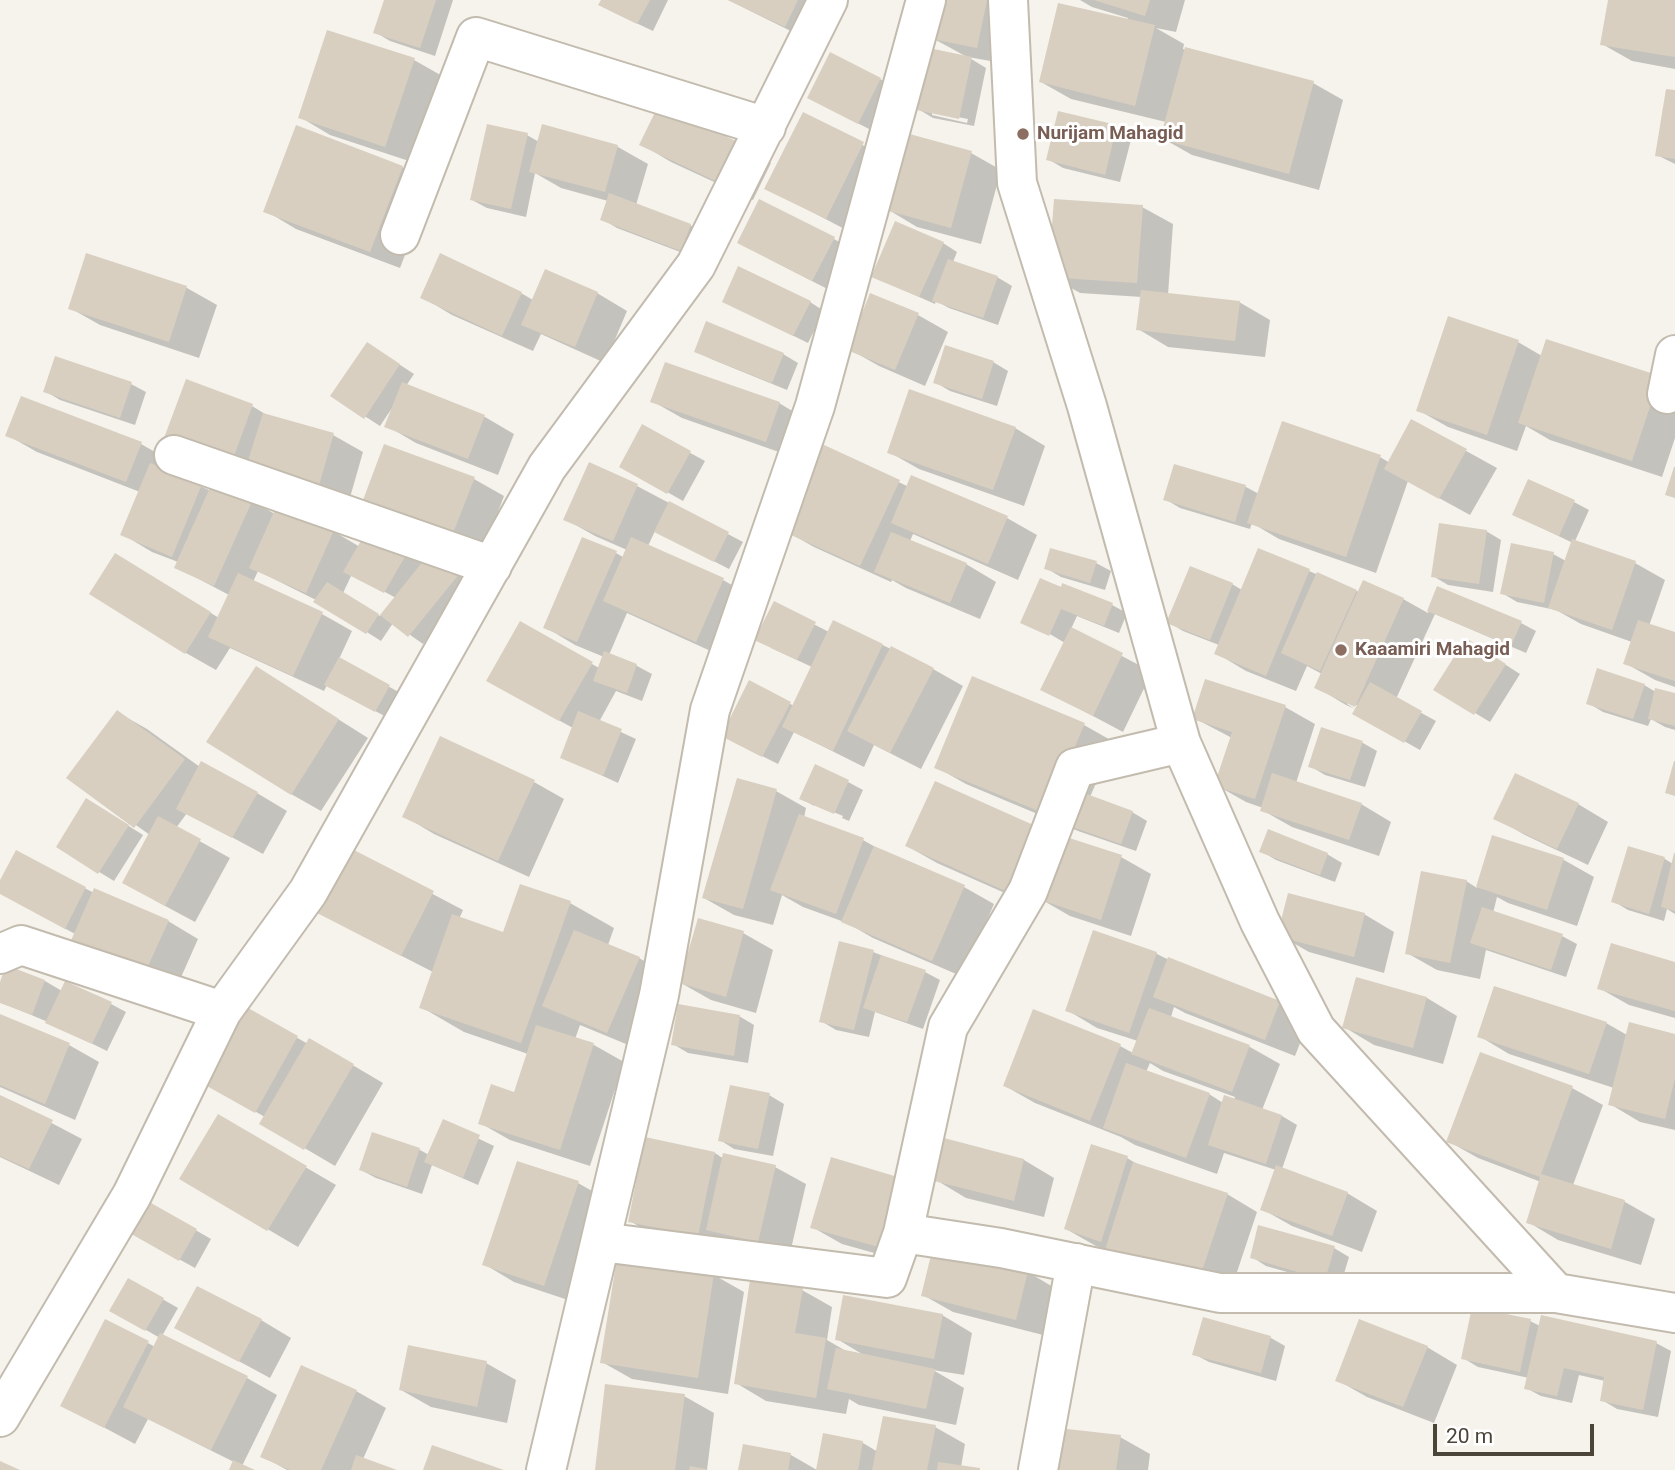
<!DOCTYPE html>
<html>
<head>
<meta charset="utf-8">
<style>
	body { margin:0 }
	#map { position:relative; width:1675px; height:1470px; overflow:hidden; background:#f6f3ec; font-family:Roboto,sans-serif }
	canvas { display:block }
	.scale { position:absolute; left:1433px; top:1424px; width:161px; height:32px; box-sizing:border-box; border:4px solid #4b4439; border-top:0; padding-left:9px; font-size:21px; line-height:24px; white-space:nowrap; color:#4b4439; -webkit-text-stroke:5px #fff; paint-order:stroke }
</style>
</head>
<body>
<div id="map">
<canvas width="1675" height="1470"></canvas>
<div class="scale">20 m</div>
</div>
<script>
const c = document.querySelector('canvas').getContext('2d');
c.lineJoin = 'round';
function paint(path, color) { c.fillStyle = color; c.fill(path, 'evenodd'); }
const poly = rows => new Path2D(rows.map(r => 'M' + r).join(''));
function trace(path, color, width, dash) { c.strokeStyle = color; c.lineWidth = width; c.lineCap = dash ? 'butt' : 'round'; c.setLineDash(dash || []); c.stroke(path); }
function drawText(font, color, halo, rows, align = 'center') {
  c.font = font + ' Roboto,sans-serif'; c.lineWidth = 6; c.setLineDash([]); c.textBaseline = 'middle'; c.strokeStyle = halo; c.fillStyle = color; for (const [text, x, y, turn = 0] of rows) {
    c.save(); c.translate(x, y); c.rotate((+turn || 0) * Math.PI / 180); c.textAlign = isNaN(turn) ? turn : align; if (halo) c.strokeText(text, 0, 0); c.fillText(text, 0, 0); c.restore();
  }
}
paint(poly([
	[385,0,453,0,435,56,390,41,375,32],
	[603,0,668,0,653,31,615,13],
	[728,0,836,0,815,43],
	[942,0,1021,0,1007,64,968,57,986,68,974,126,933,118,918,109,967,57,934,39],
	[932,112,968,119,967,123,932,115],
	[1080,0,1185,0,1176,32,1156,28,1184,44,1183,49,1313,83,1343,100,1319,190,1192,155,1162,138,1166,122,1071,99,1041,82,1127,20,1128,18,1092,7],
	[1609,0,1675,0,1675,69,1632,61,1602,44],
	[414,60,444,77,415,163,330,135,300,117],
	[880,79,895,88,873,131,824,106],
	[1675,92,1675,164,1657,155],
	[1059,113,1117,127,1132,136,1120,182,1063,168,1048,159],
	[803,114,893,161,856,235,766,188],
	[543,127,618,147,648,164,636,205,690,225,705,234,696,258,617,228,602,219,608,201,561,188,535,173,526,217,487,208,472,200,527,135,539,142],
	[641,144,741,146,771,163,753,200,671,162],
	[971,153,1001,170,981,244,917,227,887,209],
	[402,167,432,185,400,268,296,229,266,211],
	[1142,207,1173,224,1168,295,1239,302,1270,320,1265,357,1168,347,1138,329,1142,297,1080,293,1050,276],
	[834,239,864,256,843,297,769,259],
	[943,243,957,252,953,262,997,277,1012,286,998,325,949,308,936,301,935,304,874,277],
	[87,255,187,288,217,305,199,358,100,325,70,308],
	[545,272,597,293,627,311,605,363,541,334,533,351,452,315,422,297,521,293,533,300],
	[810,302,824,311,808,343,739,309],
	[918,315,948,332,925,386,879,366,849,349],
	[1518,342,1542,356,1675,387,1675,438,1662,477,1550,440,1526,426,1517,451,1448,427,1418,410],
	[696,351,783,354,798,363,787,390,711,359],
	[382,353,414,374,406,386,485,417,514,434,498,475,416,443,387,426,392,408,380,426,332,395],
	[993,362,1008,371,997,406,950,391,935,382],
	[131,384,146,392,135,425,60,400,45,391],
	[652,401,779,403,809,421,796,458,682,418],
	[252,406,270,417,333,435,363,452,349,501,196,455],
	[1412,421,1497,468,1470,515,1408,481,1376,573,1279,539,1252,523,1250,529,1180,508,1165,499,1175,466,1246,487,1259,494,1380,457,1390,463],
	[643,427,705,461,683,501,621,466],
	[1015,428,1045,446,1024,506,919,469,889,452],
	[7,435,141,444,171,461,167,471,211,491,252,501,275,514,333,531,360,547,406,555,423,564,433,553,473,582,423,644,393,623,381,641,316,600,258,571,253,582,322,614,352,631,339,659,404,695,390,719,327,685,324,691,230,648,216,670,186,653,146,573,219,618,229,595,176,567,178,562,152,552,122,534,140,492,37,452],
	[352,574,396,598,380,616,343,593],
	[823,446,909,487,1007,518,1037,535,1018,580,913,534,910,541,966,564,996,582,980,619,906,588,892,580,891,582,814,547,784,530],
	[590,464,637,486,743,542,729,569,655,531,648,546,723,580,753,597,726,658,627,613,609,655,637,666,652,674,642,701,616,691,599,722,636,739,618,783,562,757,573,728,518,698,520,623,599,668,604,657,575,645,545,627,616,553,623,557,627,550,595,536,565,519],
	[474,479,504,496,484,549,396,517,366,499],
	[1574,502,1589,510,1575,541,1635,563,1665,580,1649,626,1675,634,1675,687,1655,680,1625,663,1632,642,1581,624,1556,610,1517,602,1502,593,1553,554,1566,561,1573,543,1529,522],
	[1486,531,1501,540,1493,592,1448,585,1433,576],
	[1096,563,1111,571,1105,590,1061,577,1046,568],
	[1309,571,1359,592,1363,582,1403,599,1428,613,1438,588,1521,623,1536,631,1526,653,1435,614,1396,699,1436,721,1420,750,1354,713,1358,706,1349,701,1347,704,1355,709,1346,705,1316,687,1322,674,1307,666,1296,691,1246,671,1216,653,1219,645,1183,631,1168,622,1232,584,1242,590],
	[1041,580,1112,605,1127,613,1119,633,1077,616,1071,629,1152,672,1123,732,1042,689,1065,643,1043,630],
	[774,604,829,632,834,622,933,669,963,686,921,769,874,745,864,767,794,732,778,764,738,744,750,682,794,706,812,667,771,648],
	[1481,649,1520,674,1490,722,1435,689],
	[257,668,368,738,321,811,291,794],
	[1644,685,1656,692,1675,695,1675,730,1665,727,1651,719,1648,726,1603,712,1588,703],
	[1285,707,1315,724,1296,783,1361,804,1391,822,1379,856,1292,827,1262,810,1263,808,1246,802,1216,785,1232,738,1194,718],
	[117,712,147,729,200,767,257,793,287,811,263,854,187,813,176,828,230,858,195,922,154,900,150,835,69,778],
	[1084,725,1114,742,1090,797,1132,812,1147,821,1136,851,1078,831,966,784,936,767],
	[1322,730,1363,743,1377,751,1365,787,1325,775,1310,766],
	[534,782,564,799,529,877,434,834,404,816],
	[848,782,863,790,849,821,842,818,843,816,814,804,814,806,801,798],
	[776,791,806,808,804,818,863,840,884,852,964,887,994,904,963,977,873,938,847,923,803,907,782,895,773,925,734,915,704,898],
	[1578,804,1608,822,1588,865,1525,835,1495,818],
	[102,809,143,835,114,881,58,847],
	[1061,837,1121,857,1151,874,1131,936,1070,916,1044,901,1041,909,937,863,907,846],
	[1493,837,1564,860,1594,877,1577,926,1508,903,1497,897,1493,913,1562,936,1577,944,1566,977,1486,950,1480,979,1437,970,1407,953,1466,881,1477,888],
	[1629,849,1665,859,1673,864,1675,856,1675,914,1667,909,1664,921,1628,910,1613,901],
	[351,851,463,910,459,919,504,935,570,903,614,928,608,945,639,958,669,975,638,1049,580,1025,575,1039,594,1045,624,1062,590,1166,510,1140,480,1123,515,1094,528,1054,464,1032,421,1007,433,972,349,929],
	[1261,851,1327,854,1342,863,1335,882,1276,860],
	[17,852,94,893,168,921,198,939,174,993,75,934,0,893,0,884],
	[1364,914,1394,932,1384,973,1309,952,1279,935],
	[1094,932,1157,954,1169,960,1279,1003,1309,1020,1295,1056,1185,1013,1174,1007,1171,1017,1250,1047,1280,1064,1262,1110,1282,1116,1297,1125,1282,1169,1347,1193,1377,1211,1362,1252,1292,1226,1262,1209,1276,1170,1224,1153,1217,1174,1135,1145,1121,1137,1035,1103,1005,1086,1120,1046,1133,1053,1138,1041,1097,1028,1067,1010],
	[1150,1063,1163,1071,1235,1097,1234,1100,1223,1103,1209,1094,1146,1072],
	[743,933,773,950,756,1013,711,1000,681,983],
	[873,952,925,972,940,980,923,1029,875,1012,869,1037,836,1030,821,1021],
	[1675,963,1675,1018,1629,1005,1599,988],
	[7,968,45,981,62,991,111,1004,126,1012,107,1051,48,1022,0,1002,0,987],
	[1357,979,1427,998,1457,1016,1443,1064,1374,1045,1344,1027],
	[242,1006,308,1044,310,1040,383,1083,335,1166,262,1123,265,1117,200,1080],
	[0,1016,69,1045,99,1062,75,1120,0,1087],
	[739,1016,754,1025,748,1063,688,1053,673,1044],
	[1606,1023,1627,1035,1675,1035,1675,1130,1640,1122,1610,1104,1614,1088,1509,1054,1479,1036],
	[1481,1054,1572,1088,1603,1105,1573,1185,1625,1202,1655,1219,1641,1265,1558,1240,1528,1222,1541,1182,1478,1158,1448,1141],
	[769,1095,784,1104,773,1156,734,1149,720,1140],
	[0,1096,82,1139,59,1185,0,1157],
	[218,1116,336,1185,298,1247,182,1179],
	[444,1122,494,1146,478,1185,432,1165,422,1194,376,1178,361,1170,373,1134,420,1150,429,1155],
	[946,1140,1024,1160,1054,1178,1044,1217,966,1198,936,1180],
	[715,1153,724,1159,775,1167,806,1184,789,1258,660,1239,630,1221],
	[1127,1158,1144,1168,1227,1194,1257,1212,1229,1296,1096,1246,1066,1229],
	[833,1159,910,1263,842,1244,812,1227],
	[578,1183,608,1200,574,1302,514,1282,484,1264],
	[145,1201,211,1239,195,1268,128,1231],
	[1334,1248,1349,1257,1340,1287,1266,1266,1252,1257],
	[1028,1272,1058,1290,1047,1336,953,1312,923,1295],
	[714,1275,744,1292,728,1394,632,1379,602,1362],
	[129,1280,178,1308,162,1336,247,1378,277,1395,242,1466,250,1470,230,1470,234,1462,148,1419,135,1444,62,1405,148,1343,155,1347,160,1338,111,1310],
	[802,1290,832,1307,827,1340,846,1351,862,1354,837,1339,942,1315,972,1333,964,1375,933,1370,964,1388,956,1425,859,1405,849,1399,846,1414,766,1401,736,1383],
	[261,1320,291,1338,270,1378,207,1344],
	[1360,1321,1427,1347,1457,1365,1434,1423,1367,1397,1337,1380],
	[1530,1321,1540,1326,1656,1343,1671,1351,1658,1417,1617,1409,1602,1400,1605,1381,1579,1375,1572,1403,1541,1396,1526,1388,1529,1378,1478,1367,1463,1358],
	[1271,1338,1285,1346,1276,1381,1209,1362,1194,1354],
	[486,1363,516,1380,507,1423,431,1407,401,1390],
	[356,1391,386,1408,363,1459,392,1470,287,1470,262,1456],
	[684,1396,714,1413,707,1470,596,1470],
	[935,1427,965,1444,961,1467,978,1470,817,1470,825,1435,863,1443,878,1452],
	[1120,1437,1150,1454,1148,1470,1055,1470],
	[745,1446,791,1455,817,1470,740,1470]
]), '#0003');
paint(poly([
	[384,0,436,0,420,48,373,33],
	[601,0,650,0,637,24,598,5],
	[728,0,798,0,785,27],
	[941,0,987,0,977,48,932,39],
	[1094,0,1150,0,1145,16],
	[1608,0,1675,0,1675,57,1600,45],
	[1058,3,1155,25,1135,106,1039,82],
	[327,30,415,58,385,147,298,118],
	[1185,47,1314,81,1289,174,1160,139],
	[929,48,972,57,959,119,916,110],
	[830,52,881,78,858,124,807,98],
	[1666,89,1675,90,1675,159,1655,156],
	[659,104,742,144,722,184,639,145],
	[1058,111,1117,125,1105,175,1046,160],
	[803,112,864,142,826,219,764,189],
	[487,124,528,133,511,209,470,200],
	[542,124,618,145,605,192,529,172],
	[296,125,403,166,370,252,263,212],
	[906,133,972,151,951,228,885,210],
	[609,193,691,224,681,251,600,220],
	[759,199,835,237,812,281,737,243],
	[1054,199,1143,205,1137,283,1048,277],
	[895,221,944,242,919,297,871,277],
	[86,253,187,286,169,342,68,309],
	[440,253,522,292,502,336,420,298],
	[948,259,998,276,983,318,932,301],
	[738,266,811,301,793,336,722,302],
	[545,269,598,292,575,347,521,325],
	[1141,290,1240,301,1235,341,1136,330],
	[870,293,919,313,895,370,847,350],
	[1448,316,1519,340,1487,435,1416,411],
	[706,321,784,353,772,383,694,352],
	[1546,339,1660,376,1632,461,1518,423],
	[367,342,400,364,364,419,330,396],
	[945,345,994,361,982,399,933,383],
	[55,356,132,382,120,418,43,392],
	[665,362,780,402,766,442,650,402],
	[186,379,253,404,231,464,164,438],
	[402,382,485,415,468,459,384,427],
	[909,389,1016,427,993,490,887,453],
	[21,396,142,442,126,482,5,436],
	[263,413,334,433,319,485,247,464],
	[1411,419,1467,449,1439,499,1384,469],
	[1282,421,1381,455,1346,557,1247,523],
	[642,424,691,451,667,494,619,467],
	[384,444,475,477,453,533,363,500],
	[822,444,900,480,860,566,782,531],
	[589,462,638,484,613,541,563,520],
	[150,463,202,484,172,557,120,535],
	[1174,464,1246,485,1235,522,1163,500],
	[1674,467,1675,467,1675,498,1665,495],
	[911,475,1008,516,988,564,891,523],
	[1528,479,1575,500,1559,536,1512,515],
	[213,481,253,499,214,586,174,568],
	[669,501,729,532,714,562,654,532],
	[277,505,334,530,306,593,249,568],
	[1439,523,1487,530,1479,584,1431,577],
	[366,532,407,553,384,593,343,572],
	[891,532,967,563,950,603,874,572],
	[582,537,617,551,577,642,543,628],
	[631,537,724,578,696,642,603,601],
	[1572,539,1636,561,1612,630,1548,608],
	[1511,543,1554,552,1544,603,1500,594],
	[1050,548,1097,561,1090,583,1044,569],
	[1258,548,1310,569,1266,676,1214,654],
	[432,550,460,573,408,637,380,615],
	[115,553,211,612,185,654,89,594],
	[1190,566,1233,583,1210,640,1166,623],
	[1317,572,1357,590,1320,671,1281,653],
	[238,573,323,612,293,676,208,637],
	[1040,578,1061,587,1062,583,1113,603,1104,626,1061,609,1049,636,1020,623],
	[1363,580,1404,598,1355,707,1314,688],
	[327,582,379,614,366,634,313,602],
	[1437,586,1522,621,1511,646,1427,611],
	[774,601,816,622,797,660,754,640],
	[833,620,883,644,833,751,782,727],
	[1638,620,1675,632,1675,681,1623,664],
	[520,621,593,662,559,721,486,681],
	[1071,627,1123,653,1093,716,1040,690],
	[1466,638,1506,664,1474,715,1433,690],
	[891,646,934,668,890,753,847,731],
	[604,651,637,664,627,693,593,681],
	[339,657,390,685,375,712,324,685],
	[256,666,339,719,291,795,206,742],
	[1597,668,1645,684,1633,719,1586,704],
	[972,676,1085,723,1046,814,934,768],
	[1205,679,1286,705,1255,799,1214,786,1232,732,1192,719],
	[749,680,791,702,762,757,721,736],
	[1370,682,1422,711,1404,743,1352,714],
	[1655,688,1675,693,1675,726,1648,719],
	[117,710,185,759,134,828,66,778],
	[578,711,622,729,603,776,560,758],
	[1321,727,1363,741,1350,780,1308,767],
	[440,736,535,780,498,861,402,817],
	[201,761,258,792,232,838,176,809],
	[1674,761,1675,761,1675,796,1665,793],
	[815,764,849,780,834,814,799,799],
	[1272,773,1362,803,1349,840,1260,811],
	[1515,773,1579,803,1557,849,1493,819],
	[737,778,777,789,743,909,702,898],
	[935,781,1040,828,1010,893,905,846],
	[1073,789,1133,811,1121,844,1061,823],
	[86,798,129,825,98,874,56,847],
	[799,814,864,838,836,914,770,890],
	[158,816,201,839,165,906,122,883],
	[1268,829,1328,853,1320,875,1259,852],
	[1060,835,1122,855,1101,920,1038,899],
	[1492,835,1564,858,1547,910,1476,887],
	[874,846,965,885,932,961,841,922],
	[1628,846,1665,857,1649,914,1611,902],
	[350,848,434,891,401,956,317,913],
	[16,850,86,887,65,929,0,894,0,880],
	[1674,853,1675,853,1675,911,1661,907],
	[1421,871,1467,880,1450,963,1405,954],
	[520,884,571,901,521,1043,419,1008,452,914,503,932],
	[94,888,169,920,143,977,69,945],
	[1288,893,1365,913,1354,957,1277,936],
	[1482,907,1563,934,1551,970,1470,943],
	[698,918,744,931,726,997,679,983],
	[574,930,640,957,607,1033,542,1006],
	[1093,930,1157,952,1129,1033,1065,1011],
	[839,941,874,950,854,1030,819,1022],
	[1611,943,1675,962,1675,1011,1597,989],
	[881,955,926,970,907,1022,863,1008],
	[1168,957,1280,1001,1265,1040,1153,997],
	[6,965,45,980,32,1015,0,1003,0,982],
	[1356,977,1427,997,1413,1048,1342,1028],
	[65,981,112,1002,92,1044,45,1023],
	[1494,986,1607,1022,1589,1074,1477,1037],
	[241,1004,298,1036,255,1113,198,1081],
	[678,1004,740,1015,734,1056,671,1045],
	[1149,1008,1250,1045,1232,1092,1131,1054],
	[1033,1009,1121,1044,1090,1121,1003,1086],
	[0,1014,70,1043,45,1104,0,1085],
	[1629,1022,1675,1034,1675,1078,1665,1119,1608,1105],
	[536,1025,594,1043,560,1150,478,1124,491,1084,514,1092],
	[309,1038,354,1064,304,1150,259,1124],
	[1480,1052,1573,1086,1541,1174,1625,1200,1611,1249,1526,1223,1540,1177,1446,1142],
	[1126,1063,1210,1093,1186,1158,1103,1128],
	[730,1085,770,1093,758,1149,718,1141],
	[0,1095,53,1120,29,1169,0,1156],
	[1224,1095,1282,1115,1266,1164,1208,1145],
	[218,1114,307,1166,267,1231,179,1179],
	[443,1119,480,1135,463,1178,424,1162],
	[372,1132,420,1148,407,1187,359,1170],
	[645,1137,715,1152,698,1236,628,1222],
	[944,1138,1024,1159,1014,1201,934,1181],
	[1091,1144,1128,1156,1101,1242,1064,1229],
	[723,1153,776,1165,758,1242,706,1230],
	[831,1157,901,1178,879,1247,810,1228],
	[517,1161,579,1181,544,1286,482,1265],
	[1133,1162,1228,1193,1199,1280,1105,1250],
	[1276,1165,1348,1192,1332,1236,1260,1210],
	[144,1199,197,1229,179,1261,126,1231],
	[1258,1225,1335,1246,1325,1280,1250,1258],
	[933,1247,1028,1271,1016,1320,921,1296],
	[617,1258,714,1273,698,1378,600,1363],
	[128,1278,164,1298,145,1331,109,1311],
	[750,1280,803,1288,795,1333,826,1338,816,1398,734,1384],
	[197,1286,262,1319,239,1362,174,1328],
	[843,1295,943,1314,934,1359,835,1340],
	[1472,1307,1531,1319,1520,1372,1461,1359],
	[1541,1315,1657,1341,1643,1410,1600,1401,1604,1377,1564,1368,1557,1396,1524,1389],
	[1203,1317,1271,1336,1261,1373,1192,1355],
	[105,1319,149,1341,104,1428,60,1406],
	[1359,1319,1428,1346,1403,1407,1335,1381],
	[160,1333,248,1376,211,1450,123,1407],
	[408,1345,487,1361,477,1407,399,1390],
	[836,1348,935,1369,926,1409,827,1389],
	[301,1365,357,1390,321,1470,290,1470,260,1457],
	[605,1384,685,1394,675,1470,595,1470],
	[883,1416,936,1425,927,1470,872,1470],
	[1058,1428,1121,1435,1116,1470,1053,1470],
	[823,1433,863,1441,858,1470,816,1470],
	[743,1444,791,1453,788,1470,738,1470],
	[432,1445,504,1470,423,1470],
	[356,1455,397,1470,351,1470],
	[233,1460,255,1470,229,1470],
	[0,1461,20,1470,0,1470],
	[938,1462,980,1468,980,1470,937,1470],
	[690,1466,706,1469,706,1470,689,1470]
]), '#d8cfc1');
const street = poly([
	[1008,0,1017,183,1087,406,1181,743,1260,922,1316,1030,1556,1293],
	[400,235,476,37,766,127],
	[1667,394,1675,355],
	[174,455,492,566],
	[0,954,21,945,222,1011],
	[903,1233,1001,1248,1220,1293,1556,1293,1675,1313],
	[601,1242,887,1278,903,1233,948,1027,1028,891,1075,768,1181,743],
	[0,1417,132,1195,222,1011,308,892,547,467,696,265,828,0],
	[546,1470,659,995,710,710,815,406,926,0],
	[1038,1470,1076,1263]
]);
trace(street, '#c2bbae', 42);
trace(street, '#fff', 38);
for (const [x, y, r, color] of [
	[1023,134,7,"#8d6e63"],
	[1341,650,7,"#8d6e63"]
]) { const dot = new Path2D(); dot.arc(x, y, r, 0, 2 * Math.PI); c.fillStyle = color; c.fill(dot); trace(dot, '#fff', 2.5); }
drawText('bold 19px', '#785e54', '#fff', [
	["Nurijam Mahagid",1037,134],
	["Kaaamiri Mahagid",1355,650]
], 'left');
</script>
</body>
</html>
